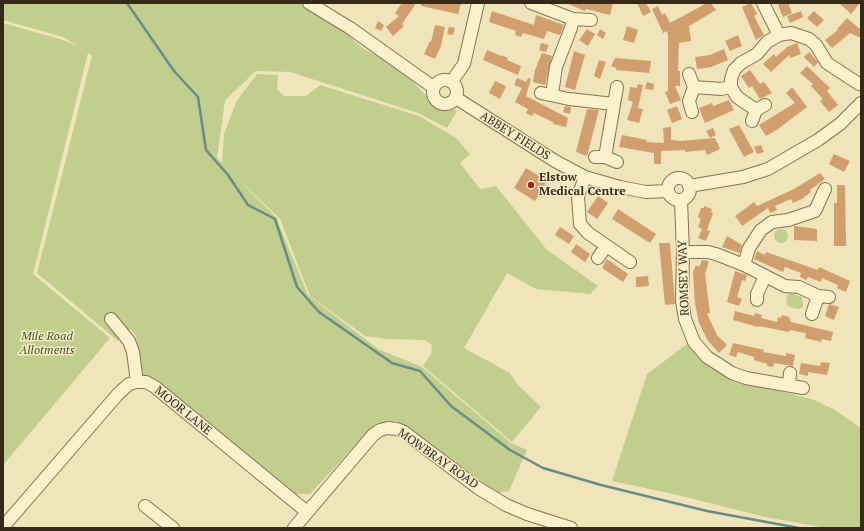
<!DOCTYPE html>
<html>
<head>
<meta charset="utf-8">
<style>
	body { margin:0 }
	#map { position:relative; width:864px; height:531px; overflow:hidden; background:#f0e4ba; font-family:"PT Serif",serif }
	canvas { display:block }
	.frame { position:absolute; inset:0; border:4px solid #352919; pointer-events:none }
</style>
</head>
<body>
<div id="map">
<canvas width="864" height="531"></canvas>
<div class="frame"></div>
</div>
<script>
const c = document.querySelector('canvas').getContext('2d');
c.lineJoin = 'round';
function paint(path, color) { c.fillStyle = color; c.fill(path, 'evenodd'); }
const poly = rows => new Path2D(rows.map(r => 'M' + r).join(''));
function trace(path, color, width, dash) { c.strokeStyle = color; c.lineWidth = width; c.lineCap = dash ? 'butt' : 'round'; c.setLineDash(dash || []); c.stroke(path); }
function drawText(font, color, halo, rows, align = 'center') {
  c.font = font + ' "PT Serif",serif'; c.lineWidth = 3; c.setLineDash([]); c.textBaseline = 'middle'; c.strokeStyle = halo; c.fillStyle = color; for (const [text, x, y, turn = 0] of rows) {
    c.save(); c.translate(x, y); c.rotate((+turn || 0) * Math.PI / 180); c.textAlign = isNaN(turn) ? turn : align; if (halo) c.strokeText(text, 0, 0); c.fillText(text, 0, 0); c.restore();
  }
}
paint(poly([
	[3,3,300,3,338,26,362,48,399,67,434,104,457,111,447,128,418,113,290,72,256,71,225,100,217,158,222,163,224,134,236,102,257,74,278,75,277,89,284,96,306,96,320,85,419,116,456,138,470,154,460,163,480,189,496,186,547,250,598,286,590,294,536,289,507,273,464,348,510,373,517,384,541,407,512,442,423,366,431,354,432,345,425,340,387,339,365,336,310,296,280,219,231,172,276,217,308,295,378,349,422,367,511,443,527,450,509,491,498,493,397,421,375,424,310,494,296,494,156,381,143,374,136,336,130,329,118,341,37,273,92,56,88,53,33,274,110,338,3,465,3,23,63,40,79,47,63,37,3,20],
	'774 236a7 7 0 1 1 14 0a7 7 0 1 1-14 0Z',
	[790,293,802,297,803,307,798,309,789,307,786,303,787,295],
	[690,342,765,387,814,400,833,409,861,428,861,528,826,528,765,517,682,496,612,481,647,374]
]), '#c1ce8e');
trace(poly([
	[127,3,174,71,198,97,206,150,228,175,248,205,275,219,297,287,319,312,392,363,420,371,451,406,510,450,543,468,601,485,707,511,799,528]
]), '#668d87', 2.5);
paint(poly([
	[402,3,414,3,415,5,402,24,404,26,393,36,386,27,399,16,395,13],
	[421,3,457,3,461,4,458,14,421,6],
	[566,3,613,3,610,15,586,9,585,11],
	[637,3,646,3,651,12,643,16],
	[707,3,711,3,716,10,689,26,691,41,679,43,678,71,680,71,680,86,675,86,681,100,670,104,665,92,668,91,668,36,667,31,663,33,652,9,658,6,662,15,665,13,670,23],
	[751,3,757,14,754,16,764,35,756,40,742,7],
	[781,3,788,3,792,13,783,17,778,5],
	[839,3,860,3,851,14],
	[492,11,534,25,536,15,564,25,560,35,547,31,544,39,523,33,521,37,515,35,516,31,489,22],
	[801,11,803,17,790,23,787,16],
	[814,11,824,20,817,27,807,18],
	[847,18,861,30,861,38,850,33,832,48,825,40,838,30,837,29],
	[378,21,384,25,381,31,375,28],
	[435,25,445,27,441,46,435,59,424,54,430,41,431,42],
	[627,26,638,30,634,43,623,40],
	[449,27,455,28,453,35,447,34],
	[587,29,595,34,588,46,579,40],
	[600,29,606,33,603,39,597,35],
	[738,35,742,46,730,51,725,41],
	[541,43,549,45,546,52,539,50],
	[797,43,801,54,790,58,789,55,771,72,763,64,774,54,776,57,787,47],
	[724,49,728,60,711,67,697,69,695,57,710,55],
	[487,50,501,56,501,55,508,58,507,60,521,66,518,75,483,60],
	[574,51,585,55,575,90,565,87],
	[809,52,818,62,814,67,804,57],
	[542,53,552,56,545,85,533,82,535,70],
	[615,58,651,61,649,73,616,70,616,68,611,66],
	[599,60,606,62,600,79,594,76],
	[807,66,830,88,827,91,838,105,829,112,820,101,823,99,811,86,813,84,800,73],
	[750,70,760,84,764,82,772,93,760,99,752,86,749,88,741,76],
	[517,78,526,82,528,78,531,79,526,96,568,118,566,127,553,124,553,122,534,113,532,116,526,113,528,109,515,102,522,88,514,85],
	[495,81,506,86,500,99,489,93],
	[647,82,654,84,653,90,645,89],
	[638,84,643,85,638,108,643,109,639,123,627,120,633,102,628,100,630,87,637,88],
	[792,87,807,107,778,129,766,136,759,125,795,103,786,93],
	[729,100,734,110,705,123,699,108,712,103,713,106],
	[565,106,571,107,570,114,563,112],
	[677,106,682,119,672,123,667,110],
	[587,109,599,110,587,156,576,152],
	[739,125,754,152,744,157,729,129],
	[671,127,671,140,680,141,715,138,720,149,707,155,705,150,685,152,685,150,661,151,661,164,654,164,654,153,619,147,622,135,647,140,646,142,664,143,663,128],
	[713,128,716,135,710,138,706,131],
	[761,145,764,152,757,154,754,147],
	[834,154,850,161,844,172,829,164],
	[526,168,547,181,535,201,514,188],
	[820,173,825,179,810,190,811,192,802,199,793,203,791,199,775,206,777,210,770,213,768,208,742,226,735,216,754,202,757,206,794,189],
	[837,185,845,185,846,246,834,246,834,203,837,203],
	[598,196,608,203,597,219,587,212],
	[704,206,712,209,711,212,713,213,707,230,710,231,706,241,698,238,702,229,698,227,701,219,698,217,701,208,704,208],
	[618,209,656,234,650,243,612,219],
	[794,226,817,229,817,241,794,240],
	[560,227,574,236,569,244,555,235],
	[727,236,742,245,740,253,722,247],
	[659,243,670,243,675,304,665,305],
	[576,244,590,254,585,262,571,252],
	[757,251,765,255,766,252,818,270,819,267,850,281,846,292,837,288,838,285,822,278,821,282,808,277,806,280,800,277,801,273,785,267,783,272,754,259],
	[607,259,628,274,623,282,602,268],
	[702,260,709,261,705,274,710,313,707,314,717,335,727,345,719,353,708,341,699,323,695,303,693,272,696,265,699,267],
	[735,271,747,275,745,281,742,280,737,297,742,299,739,306,727,302],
	[648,276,649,286,636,287,636,277],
	[829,304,839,307,834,320,825,316],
	[735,311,754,316,755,313,762,315,761,318,777,322,778,317,781,318,782,315,789,317,791,322,833,332,831,341,822,339,821,342,805,338,806,333,789,330,789,332,759,326,758,327,733,320],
	[733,343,764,350,763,352,786,356,786,353,795,355,793,366,774,363,773,367,767,366,767,364,754,360,754,357,738,352,736,357,729,355],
	[821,362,830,363,827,375,808,372,808,376,799,374,801,363,820,366]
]), '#d19e6d');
const minor = poly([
	[309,3,350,28,433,87],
	[531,3,573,19,591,20],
	[763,3,779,35],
	[689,74,694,87,689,101,692,112],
	'433 92a12 12 0 1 1 24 0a12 12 0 1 1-24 0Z',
	[452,81,464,64,478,3],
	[694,87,721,89,731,87],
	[541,93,569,99,614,104],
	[552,94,556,67,571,28,573,19],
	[456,98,555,161,585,177,620,187,646,192,668,191],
	[756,110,737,97,731,87,731,79,734,70,741,63,757,54,767,42,779,35,791,33,809,39,816,45,827,63,859,84],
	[752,121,756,110,765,105],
	[595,157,605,157,617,162],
	[605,157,617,87],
	[585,177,578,196,580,224,588,233,630,262],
	'668 189a11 11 0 1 1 22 0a11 11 0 1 1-22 0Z',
	[689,186,743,177,768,169,818,140,840,124,861,103],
	[681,200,683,252,682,301,685,319,694,342,707,357,732,373,746,378,803,388],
	[683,252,708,252,716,254,744,265,785,286,799,287,818,296,829,297],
	[598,258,606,246],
	[744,265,749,248,761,230,772,222,788,220,815,211,825,189],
	[757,300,757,294,765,276],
	[812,314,818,296],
	[111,319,129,341,133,352,137,382],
	[789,385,790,373],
	[145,506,173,528],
	[3,527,118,394,129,384,137,382,146,382,155,387,307,512],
	[294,528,373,435,380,430,388,428,397,429,404,432,478,488,506,505,527,514,571,528]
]);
trace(minor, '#877353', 14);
trace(minor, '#fbf1cd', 12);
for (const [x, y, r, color] of [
	[531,185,4,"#992920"]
]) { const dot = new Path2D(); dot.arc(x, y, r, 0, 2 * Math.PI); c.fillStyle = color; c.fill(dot); trace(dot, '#f7edc9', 1.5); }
drawText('12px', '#352919', '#f7edc9', [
	["ABBEY FIELDS",515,136,32],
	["ROMSEY WAY",684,278,-92],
	["MOOR LANE",183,411,39],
	["MOWBRAY ROAD",438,459,35]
]);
drawText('bold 12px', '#352919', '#f7edc9', [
	["Elstow",539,178],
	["Medical Centre",539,192]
], 'left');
drawText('italic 12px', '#42531f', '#f7edc9', [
	["Mile Road",47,337],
	["Allotments",47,351]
]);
</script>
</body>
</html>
